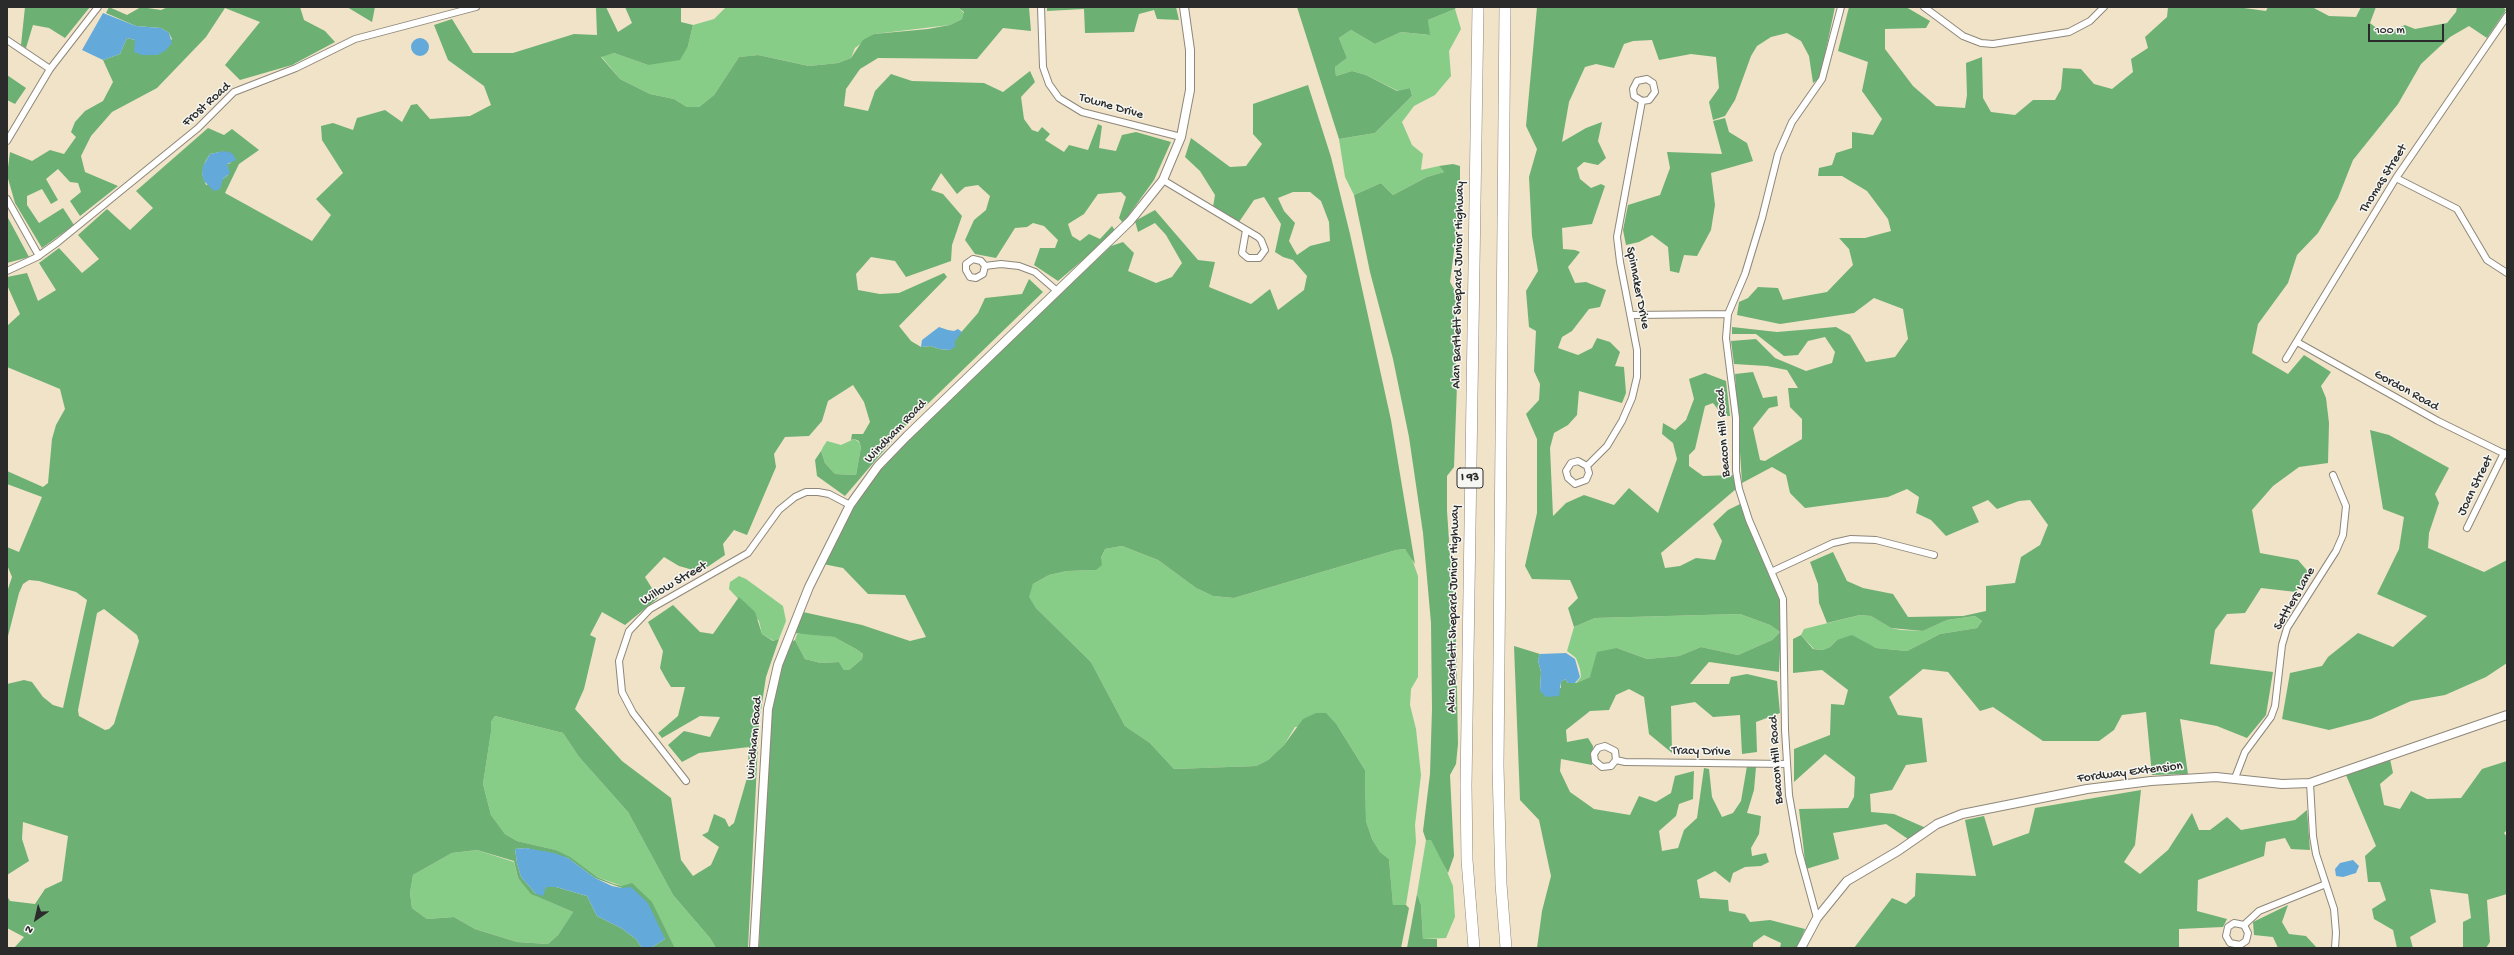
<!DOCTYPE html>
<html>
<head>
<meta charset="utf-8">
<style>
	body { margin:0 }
	#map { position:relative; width:2514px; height:955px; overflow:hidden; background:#f0e3c8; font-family:"Gochi Hand",sans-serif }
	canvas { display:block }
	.frame { position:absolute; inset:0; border:8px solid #2b2b2b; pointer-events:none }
	.north { position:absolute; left:16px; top:899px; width:40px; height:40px; -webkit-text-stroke:3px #f6f6f2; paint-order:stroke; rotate:214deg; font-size:11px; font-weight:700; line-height:16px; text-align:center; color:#2b2b2b }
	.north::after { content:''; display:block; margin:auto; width:14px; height:18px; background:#2b2b2b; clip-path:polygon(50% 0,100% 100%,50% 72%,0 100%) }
	.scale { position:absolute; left:2368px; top:24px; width:76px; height:18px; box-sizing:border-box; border:2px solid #2b2b2b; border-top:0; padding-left:5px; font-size:12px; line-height:14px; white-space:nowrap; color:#2b2b2b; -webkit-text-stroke:3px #f6f6f2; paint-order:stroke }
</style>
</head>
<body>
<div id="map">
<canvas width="2514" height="955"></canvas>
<div class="frame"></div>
<div class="north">N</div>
<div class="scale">100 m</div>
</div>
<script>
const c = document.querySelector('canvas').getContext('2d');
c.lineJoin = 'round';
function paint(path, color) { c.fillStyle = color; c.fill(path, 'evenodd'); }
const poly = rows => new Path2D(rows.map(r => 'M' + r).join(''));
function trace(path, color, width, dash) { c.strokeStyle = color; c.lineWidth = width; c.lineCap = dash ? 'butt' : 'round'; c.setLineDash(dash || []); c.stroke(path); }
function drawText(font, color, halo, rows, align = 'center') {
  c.font = font + ' "Gochi Hand",sans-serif'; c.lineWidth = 3; c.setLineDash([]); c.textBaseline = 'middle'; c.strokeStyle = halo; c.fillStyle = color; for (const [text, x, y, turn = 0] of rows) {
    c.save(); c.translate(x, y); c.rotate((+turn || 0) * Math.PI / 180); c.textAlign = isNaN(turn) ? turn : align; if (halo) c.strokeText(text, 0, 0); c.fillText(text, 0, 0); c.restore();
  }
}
paint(poly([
	[726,7,957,7,964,13,962,19,950,25,874,34,855,48,851,58,838,63,809,66,758,55,739,57,714,95,699,107,687,107,674,99,650,94,620,79,601,56,614,53,648,65,688,46,693,25,714,19],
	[1455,9,1461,29,1449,51,1451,76,1435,95,1414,106,1402,122,1412,145,1423,154,1421,170,1439,166,1444,172,1427,177,1393,195,1381,183,1354,195,1345,177,1339,139,1375,133,1412,96,1410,88,1398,91,1366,75,1352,71,1336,76,1335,67,1347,58,1339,38,1351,30,1375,44,1401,32,1429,35,1428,20],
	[854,439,859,442,861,447,856,475,835,474,825,463,821,451,823,447,827,441,841,445],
	[1122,546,1158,560,1196,588,1213,596,1234,598,1396,550,1405,549,1411,556,1418,576,1418,677,1411,689,1410,705,1416,729,1421,775,1415,825,1416,842,1406,905,1393,906,1389,859,1380,852,1372,839,1366,821,1365,770,1337,725,1295,727,1284,745,1268,760,1256,766,1174,769,1150,743,1125,726,1091,662,1036,608,1028,597,1033,584,1049,575,1067,571,1096,570,1105,549],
	[739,576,746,579,783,606,786,621,779,639,774,641,762,634,759,621,729,589,730,582],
	[1740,614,1770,625,1780,632,1772,640,1738,655,1701,647,1679,656,1647,659,1617,648,1590,677,1576,683,1581,677,1580,669,1576,658,1567,651,1574,627,1595,618],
	[1860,615,1871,616,1891,628,1901,630,1923,631,1947,620,1975,616,1982,621,1977,628,1940,634,1907,651,1876,648,1865,643,1837,640,1830,647,1823,650,1814,649,1801,635,1804,629],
	[803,633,834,637,856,649,863,654,862,659,849,670,844,670,839,662,821,663,805,659,795,640,797,634],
	[495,716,563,733,579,757,628,812,673,895,710,938,716,948,675,948,652,903,622,886,597,877,556,850,517,841,505,834,491,815,483,784,491,732,491,722],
	[1431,839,1441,857,1453,886,1455,917,1446,938,1423,939,1421,905,1417,894,1426,840],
	[477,850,514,862,518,878,536,896,573,912,558,935,548,944,517,942,475,929,454,917,427,919,412,908,410,893,413,875,452,853]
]), '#87cd88');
paint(poly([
	[25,7,90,7,65,38,49,28,33,25,26,48,21,45],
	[109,7,127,15,141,7,161,10,168,7,300,7,304,20,325,31,335,42,292,65,240,80,225,65,260,22,225,8,206,37,157,88,112,112,91,136,81,156,85,172,118,186,80,216,70,201,81,192,78,183,70,182,58,169,46,179,58,200,51,204,42,189,27,196,27,205,39,223,63,208,74,225,42,248,15,203,7,175,10,152,32,161,50,150,64,154,76,137,71,132,75,122,85,111,103,101,113,82,103,60,120,54,127,38,135,40,142,55,157,55,172,39,169,33,161,28,136,26,106,13],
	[347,7,375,7,372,22],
	[606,7,618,32,632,23,625,7,681,7,681,22,693,25,688,46,680,60,648,65,614,53,601,57,620,79,650,94,674,99,687,107,699,107,714,95,739,57,758,55,809,66,838,63,851,58,863,40,874,34,928,29,950,25,962,19,964,12,957,7,1029,7,1031,31,1003,28,977,59,878,58,860,69,846,89,844,106,868,111,875,91,891,74,912,81,984,83,1003,92,1030,71,1035,82,1021,97,1024,119,1032,130,1038,132,1042,127,1050,134,1045,140,1064,152,1069,145,1088,150,1098,124,1102,126,1099,148,1116,151,1122,135,1136,132,1171,142,1154,180,1123,223,1119,218,1126,197,1121,192,1098,194,1084,214,1068,224,1072,236,1080,241,1089,234,1100,239,1112,226,1116,232,1058,281,1034,265,1040,248,1055,248,1058,240,1044,226,1033,223,1027,227,1015,228,996,258,975,254,965,240,974,220,986,210,990,196,978,185,965,187,957,194,941,173,931,190,943,194,962,216,952,245,951,261,906,277,895,261,871,257,856,274,858,290,880,294,899,293,944,273,947,277,899,326,911,341,921,347,931,346,939,349,950,350,957,337,978,313,985,298,1022,294,1029,279,1043,292,904,427,845,496,817,476,815,460,821,451,825,463,835,474,856,475,861,447,859,441,854,439,851,440,852,434,863,434,870,422,864,402,853,385,828,401,822,421,809,436,785,437,774,454,776,467,747,535,734,530,723,544,725,555,700,572,679,566,664,557,645,577,658,598,625,625,602,612,590,635,596,638,584,689,575,709,622,761,671,798,681,860,693,876,711,865,719,847,702,835,708,832,714,814,725,819,729,827,734,823,747,778,749,747,699,753,682,762,668,745,684,731,710,737,720,717,700,716,662,738,658,733,678,716,685,687,671,687,666,679,660,668,663,651,648,622,673,605,700,632,713,634,739,597,755,612,762,634,773,641,779,639,766,677,759,723,748,948,716,948,710,938,673,895,628,812,579,757,563,733,495,716,491,722,491,732,483,784,491,815,505,834,517,841,556,850,570,857,597,877,614,884,622,886,632,883,652,902,675,948,651,948,665,939,622,888,595,878,568,858,526,848,515,849,517,863,521,877,536,894,546,887,556,887,587,896,597,916,621,928,636,939,642,948,14,948,24,937,7,928,7,896,10,901,35,904,45,889,62,881,68,836,23,822,22,839,29,861,7,875,7,684,24,680,32,682,43,697,53,705,63,708,87,600,76,592,39,581,29,580,23,584,19,593,7,640,7,592,12,577,7,565,7,547,19,552,42,497,7,484,7,471,43,487,48,483,52,439,56,425,65,409,60,389,7,367,7,326,20,314,7,285,7,277,27,273,38,301,56,290,39,263,59,248,82,273,99,259,78,235,107,209,130,230,153,208,136,191,208,128,224,135,232,129,259,150,239,164,225,193,312,241,331,215,316,199,343,173,322,140,321,126,333,123,353,130,357,118,385,110,402,122,411,105,417,104,430,119,470,116,491,105,484,86,448,60,434,25,452,19,473,53,513,53,574,34,597,35,596,8],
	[220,152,231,163,227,164,228,175,223,179,206,185,202,174,205,162,210,154],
	[104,609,137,635,139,641,114,724,109,729,105,730,79,716,78,710,97,613],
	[477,850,514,861,518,878,531,894,573,912,558,935,548,944,517,942,475,929,454,917,427,919,412,908,410,893,413,875,452,853],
	[1047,7,1176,7,1179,20,1157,19,1154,10,1139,14,1134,32,1085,33,1084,9,1047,11],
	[1297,7,1456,7,1455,9,1428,20,1430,35,1401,32,1375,44,1351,30,1339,38,1347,58,1335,67,1336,76,1352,71,1366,75,1397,91,1410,88,1412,96,1375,133,1339,139],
	[1537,7,1835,7,1820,78,1813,83,1809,56,1801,41,1787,33,1771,37,1757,46,1751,56,1735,100,1725,116,1713,120,1709,102,1719,88,1716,57,1691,54,1659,60,1652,40,1633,41,1624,44,1614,68,1596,64,1585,67,1569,102,1562,142,1586,128,1602,122,1598,141,1606,158,1598,165,1584,162,1577,168,1580,179,1591,188,1601,184,1605,186,1592,224,1562,228,1563,249,1575,250,1580,252,1568,267,1575,283,1586,282,1606,290,1600,307,1589,309,1572,331,1562,337,1558,348,1578,355,1592,348,1597,338,1610,342,1620,352,1615,366,1624,367,1626,393,1622,403,1579,391,1577,415,1568,425,1554,433,1550,448,1553,516,1566,503,1584,495,1614,505,1629,488,1658,513,1677,459,1673,443,1662,434,1663,423,1675,430,1686,420,1694,399,1689,379,1705,373,1726,381,1730,416,1723,416,1713,403,1705,406,1695,449,1689,455,1689,466,1703,476,1733,475,1736,489,1661,553,1665,568,1680,566,1696,558,1715,560,1722,541,1713,524,1728,510,1742,503,1771,573,1782,606,1779,672,1709,662,1690,684,1729,684,1731,677,1747,674,1777,681,1780,713,1756,722,1757,752,1742,754,1740,715,1713,717,1695,702,1671,706,1672,753,1649,734,1644,697,1629,689,1616,695,1609,710,1590,711,1566,730,1567,742,1588,738,1593,746,1592,765,1561,759,1560,771,1570,792,1594,809,1630,815,1639,796,1656,802,1671,793,1675,776,1694,771,1693,799,1679,804,1676,816,1659,831,1662,851,1678,848,1684,830,1697,818,1704,768,1709,769,1712,797,1722,817,1733,813,1741,801,1747,766,1756,767,1754,790,1747,813,1761,816,1759,834,1751,848,1752,856,1766,853,1769,862,1761,866,1745,867,1733,873,1730,883,1715,871,1697,880,1700,898,1728,900,1729,911,1745,914,1750,922,1770,920,1805,929,1797,948,1780,948,1781,943,1764,935,1753,943,1753,948,1537,948,1542,911,1551,876,1539,820,1520,800,1514,646,1540,654,1538,660,1541,672,1540,691,1561,688,1561,682,1565,679,1568,683,1576,683,1590,677,1597,652,1617,648,1647,659,1679,656,1701,647,1738,655,1772,640,1780,632,1770,625,1740,614,1595,618,1574,627,1568,608,1578,598,1570,580,1532,579,1525,566,1537,513,1537,439,1526,414,1539,400,1540,384,1534,371,1536,331,1529,327,1526,291,1538,271,1532,236,1529,177,1537,149,1526,126],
	[1849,7,1906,7,1930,21,1926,28,1885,29,1885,49,1913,86,1936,106,1965,108,1967,95,1966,63,1982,57,1983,98,1991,112,2015,115,2033,100,2055,100,2061,89,2063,68,2081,69,2094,84,2112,89,2133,72,2131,59,2148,48,2145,37,2167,17,2168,7,2237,7,2266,11,2268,7,2312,7,2329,16,2356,17,2361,7,2376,7,2370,23,2384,34,2405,25,2415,29,2447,23,2456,12,2457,7,2503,7,2506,10,2487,38,2469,26,2450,37,2421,64,2398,104,2353,160,2338,198,2318,233,2297,255,2288,283,2258,324,2252,353,2288,374,2304,355,2331,372,2321,386,2326,398,2329,423,2328,463,2299,467,2273,486,2252,510,2260,553,2298,560,2311,575,2296,592,2261,588,2245,613,2227,614,2215,630,2210,664,2273,672,2266,715,2247,738,2217,726,2180,719,2188,774,2152,775,2146,712,2122,715,2114,730,2099,741,2043,741,1993,707,1980,711,1948,672,1923,669,1889,697,1898,715,1922,718,1927,762,1906,765,1892,790,1870,794,1871,812,1894,814,1926,828,1908,839,1886,824,1833,833,1839,859,1806,869,1799,809,1848,808,1854,797,1855,777,1825,754,1794,782,1794,749,1830,735,1831,704,1844,705,1848,690,1822,670,1793,673,1793,639,1801,635,1813,649,1823,650,1830,647,1837,640,1852,635,1876,648,1907,651,1940,634,1977,628,1982,621,1975,616,1947,620,1923,631,1891,628,1871,616,1860,615,1827,623,1819,603,1818,584,1810,562,1833,552,1847,581,1863,588,1893,594,1908,617,1963,616,1986,611,1986,586,2015,583,2021,557,2040,545,2048,525,2030,500,2019,501,1997,509,1988,500,1972,507,1979,522,1946,536,1931,520,1916,513,1919,497,1907,489,1888,497,1805,508,1790,493,1786,475,1772,467,1742,483,1735,374,1753,372,1763,398,1777,396,1778,406,1769,408,1753,428,1760,460,1765,461,1802,439,1802,419,1790,407,1788,388,1798,388,1787,370,1767,366,1734,364,1731,341,1756,339,1775,358,1806,371,1832,363,1835,352,1825,337,1808,341,1798,355,1784,356,1756,334,1732,334,1732,327,1777,332,1836,327,1850,335,1866,362,1895,357,1908,339,1903,309,1874,298,1854,313,1780,324,1737,315,1739,302,1748,298,1758,287,1778,288,1783,300,1827,292,1853,265,1849,249,1839,238,1865,238,1891,231,1888,219,1867,191,1842,176,1818,176,1819,168,1832,165,1836,153,1852,148,1852,132,1873,135,1882,119,1862,91,1868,62,1838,51],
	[7,75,26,88,15,104,7,100],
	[1308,85,1331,157,1350,234,1391,420,1415,564,1405,549,1396,550,1234,598,1213,596,1196,588,1158,560,1122,546,1105,549,1101,558,1102,565,1096,570,1067,571,1049,575,1033,584,1029,597,1036,608,1091,662,1125,726,1150,743,1174,769,1256,766,1268,760,1284,745,1303,719,1316,713,1326,713,1337,725,1365,770,1366,821,1372,839,1380,852,1389,859,1393,905,1406,905,1409,908,1401,948,759,948,765,770,774,688,789,643,795,640,805,659,821,663,839,662,844,670,849,670,862,659,863,654,856,649,834,637,793,633,803,612,862,625,910,641,926,637,905,595,868,594,843,568,823,564,853,506,881,468,908,438,1111,246,1123,242,1134,253,1128,271,1156,283,1172,277,1182,263,1166,235,1155,223,1138,232,1135,221,1155,210,1198,260,1215,262,1209,287,1251,304,1270,289,1278,310,1304,290,1307,276,1293,260,1283,257,1275,252,1281,224,1264,197,1254,200,1239,222,1213,207,1215,195,1200,171,1185,157,1191,138,1230,167,1246,166,1262,144,1253,134,1253,104],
	[1293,192,1310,192,1321,201,1329,222,1330,241,1310,246,1297,255,1289,241,1295,223,1284,211,1278,198],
	[1725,118,1729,132,1747,143,1753,161,1711,173,1715,205,1711,230,1697,256,1684,255,1679,273,1670,271,1668,247,1652,235,1639,242,1626,245,1623,230,1628,205,1660,195,1670,168,1667,152,1722,154,1713,121],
	[1453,164,1460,166,1460,204,1450,282,1458,296,1455,340,1457,385,1454,467,1447,476,1447,511,1450,555,1455,587,1458,744,1456,764,1450,775,1454,856,1448,873,1431,840,1426,840,1423,831,1430,774,1432,709,1431,623,1423,533,1409,437,1393,359,1370,272,1354,195,1381,183,1393,195,1427,177,1444,172,1439,166],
	[7,216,29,257,7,263],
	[2370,430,2389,435,2449,468,2435,494,2439,503,2429,533,2428,548,2484,572,2507,560,2507,663,2486,677,2445,695,2411,701,2371,719,2329,730,2282,719,2290,673,2322,666,2328,657,2358,633,2393,647,2427,616,2377,594,2399,549,2404,517,2383,509],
	[2390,759,2393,773,2380,784,2384,805,2400,809,2411,791,2427,799,2461,798,2482,769,2507,761,2507,830,2504,833,2507,837,2507,894,2487,900,2490,942,2486,948,2463,947,2463,922,2471,918,2468,894,2430,889,2436,922,2410,937,2413,948,2397,948,2393,930,2374,919,2372,909,2386,900,2380,882,2368,882,2365,856,2376,846,2346,775],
	[2141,790,2135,845,2124,862,2140,874,2168,850,2192,813,2199,830,2210,830,2227,817,2241,830,2295,820,2307,810,2310,850,2291,849,2285,838,2266,842,2264,856,2198,880,2197,911,2227,919,2223,927,2179,929,2179,948,1854,948,1892,898,1906,904,1915,896,1916,873,1976,876,1965,820,1984,816,1993,846,2029,833,2035,808],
	[1417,894,1421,905,1423,939,1437,939,1437,948,1407,948],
	[2288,905,2282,922,2289,934,2306,936,2317,948,2278,948,2273,937,2254,935,2253,922]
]), '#6db074');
paint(poly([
	[103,13,136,26,161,28,169,33,172,43,165,51,157,55,142,55,134,52,135,40,127,38,120,54,103,60,82,50],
	'411 47a9 9 0 1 1 18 0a9 9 0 1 1-18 0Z',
	[224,151,232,153,236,160,227,164,230,173,223,179,220,189,214,191,204,181,202,174,203,166,210,154],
	[939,327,948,330,954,331,958,329,962,332,955,341,955,347,950,350,939,349,931,346,921,347,922,340],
	[1566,653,1575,659,1580,677,1575,683,1568,683,1565,679,1561,682,1559,696,1546,697,1540,691,1541,672,1538,660,1540,654],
	[526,848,554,853,568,858,595,878,612,886,622,888,631,887,648,903,665,939,651,948,642,948,636,939,621,928,597,916,587,896,556,887,546,887,543,896,536,894,521,877,517,863,515,849],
	[2353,860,2359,866,2356,873,2343,877,2336,876,2335,869,2340,863]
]), '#63aada');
const street = poly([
	[1041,7,1043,67,1049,84,1059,98,1082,112,1181,137],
	[1924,7,1963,36,1981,43,1993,44,2069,32,2090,21,2104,7],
	[7,40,50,69],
	[7,141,50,69,98,7],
	[2396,178,2457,209,2487,260,2507,273],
	[1163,180,1258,237,1261,240,1265,250,1259,258,1248,258,1242,253,1246,230],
	[7,199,39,256],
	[985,266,981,261,973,259,966,264,966,270,970,277,976,278,983,274,985,266,1001,264,1019,266,1035,272,1057,291],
	[7,271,37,257,58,242,198,128,234,92,296,68,355,39,476,7],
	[1631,315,1728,314],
	[2297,342,2438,421,2507,455],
	[2286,359,2396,178,2507,16],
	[1587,466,1578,461,1571,463,1566,471,1568,478,1575,484,1586,480,1589,473,1587,466,1607,446,1622,421,1632,398,1637,377,1637,350,1620,262,1617,237,1642,101,1649,100,1655,92,1653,83,1647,79,1637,81,1633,89,1634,96,1642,101],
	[2467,528,2504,453],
	[1773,571,1833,543,1851,539,1876,540,1934,555],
	[1616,760,1611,766,1602,767,1595,761,1594,754,1598,748,1605,746,1615,751,1616,760,1625,762,1787,764],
	[2235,778,2245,752,2271,717,2275,706,2282,645,2287,628,2336,551,2343,535,2346,506,2333,475],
	[686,781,633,713,622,692,619,661,629,631,650,609,748,553,779,510,795,497,806,492,818,492,829,494,850,505],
	[2310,783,2313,836,2316,854,2334,909,2336,933,2335,948],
	[1817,918,1799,852,1789,795,1785,730,1783,599,1749,520,1739,489,1736,471,1736,418,1726,338,1728,314,1745,274,1762,218,1778,154,1792,122,1822,79,1841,7],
	[2244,925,2234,923,2228,927,2226,936,2230,943,2240,945,2246,941,2248,933,2244,925,2259,911,2326,884]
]);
const secondary = poly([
	[754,948,768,709,778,665,809,587,850,505,878,466,907,436,1130,221,1163,180,1181,137,1190,90,1190,50,1184,7],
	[1801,948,1817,918,1847,881,1898,851,1937,824,1962,814,2087,789,2151,781,2216,777,2282,784,2310,783,2507,715]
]);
const highway = poly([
	[1505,7,1498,766,1501,884,1506,948],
	[1474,948,1467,860,1466,785,1478,7]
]);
trace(street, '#8e877a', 8);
trace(secondary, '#8e877a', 10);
trace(highway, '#8e877a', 12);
trace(street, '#fff', 6);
trace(secondary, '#fff', 8);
trace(highway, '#fff', 11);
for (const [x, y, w] of [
	[1470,478,26]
]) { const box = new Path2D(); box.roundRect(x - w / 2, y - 10, w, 20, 3); c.fillStyle = '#f6f6f2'; c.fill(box); trace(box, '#2b2b2b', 1); }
drawText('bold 12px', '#2b2b2b', null, [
	["I 93",1470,478]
]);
drawText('13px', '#2b2b2b', '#f6f6f2', [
	["Frost Road",207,105,-42],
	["Towne Drive",1111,107,16],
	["Thomas Street",2384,179,-58],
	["Alan Bartlett Shepard Junior Highway",1459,285,-89],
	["Spinnaker Drive",1637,288,79],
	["Gordon Road",2406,391,29],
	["Windham Road",896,432,-46],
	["Beacon Hill Road",1724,433,-94],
	["Joan Street",2476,486,-64],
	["Willow Street",674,584,-30],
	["Settlers Lane",2295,599,-60],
	["Alan Bartlett Shepard Junior Highway",1454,609,-89],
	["Windham Road",755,738,-85],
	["Tracy Drive",1701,752,1],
	["Beacon Hill Road",1777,760,-94],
	["Fordway Extension",2130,773,-7]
]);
</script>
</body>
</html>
